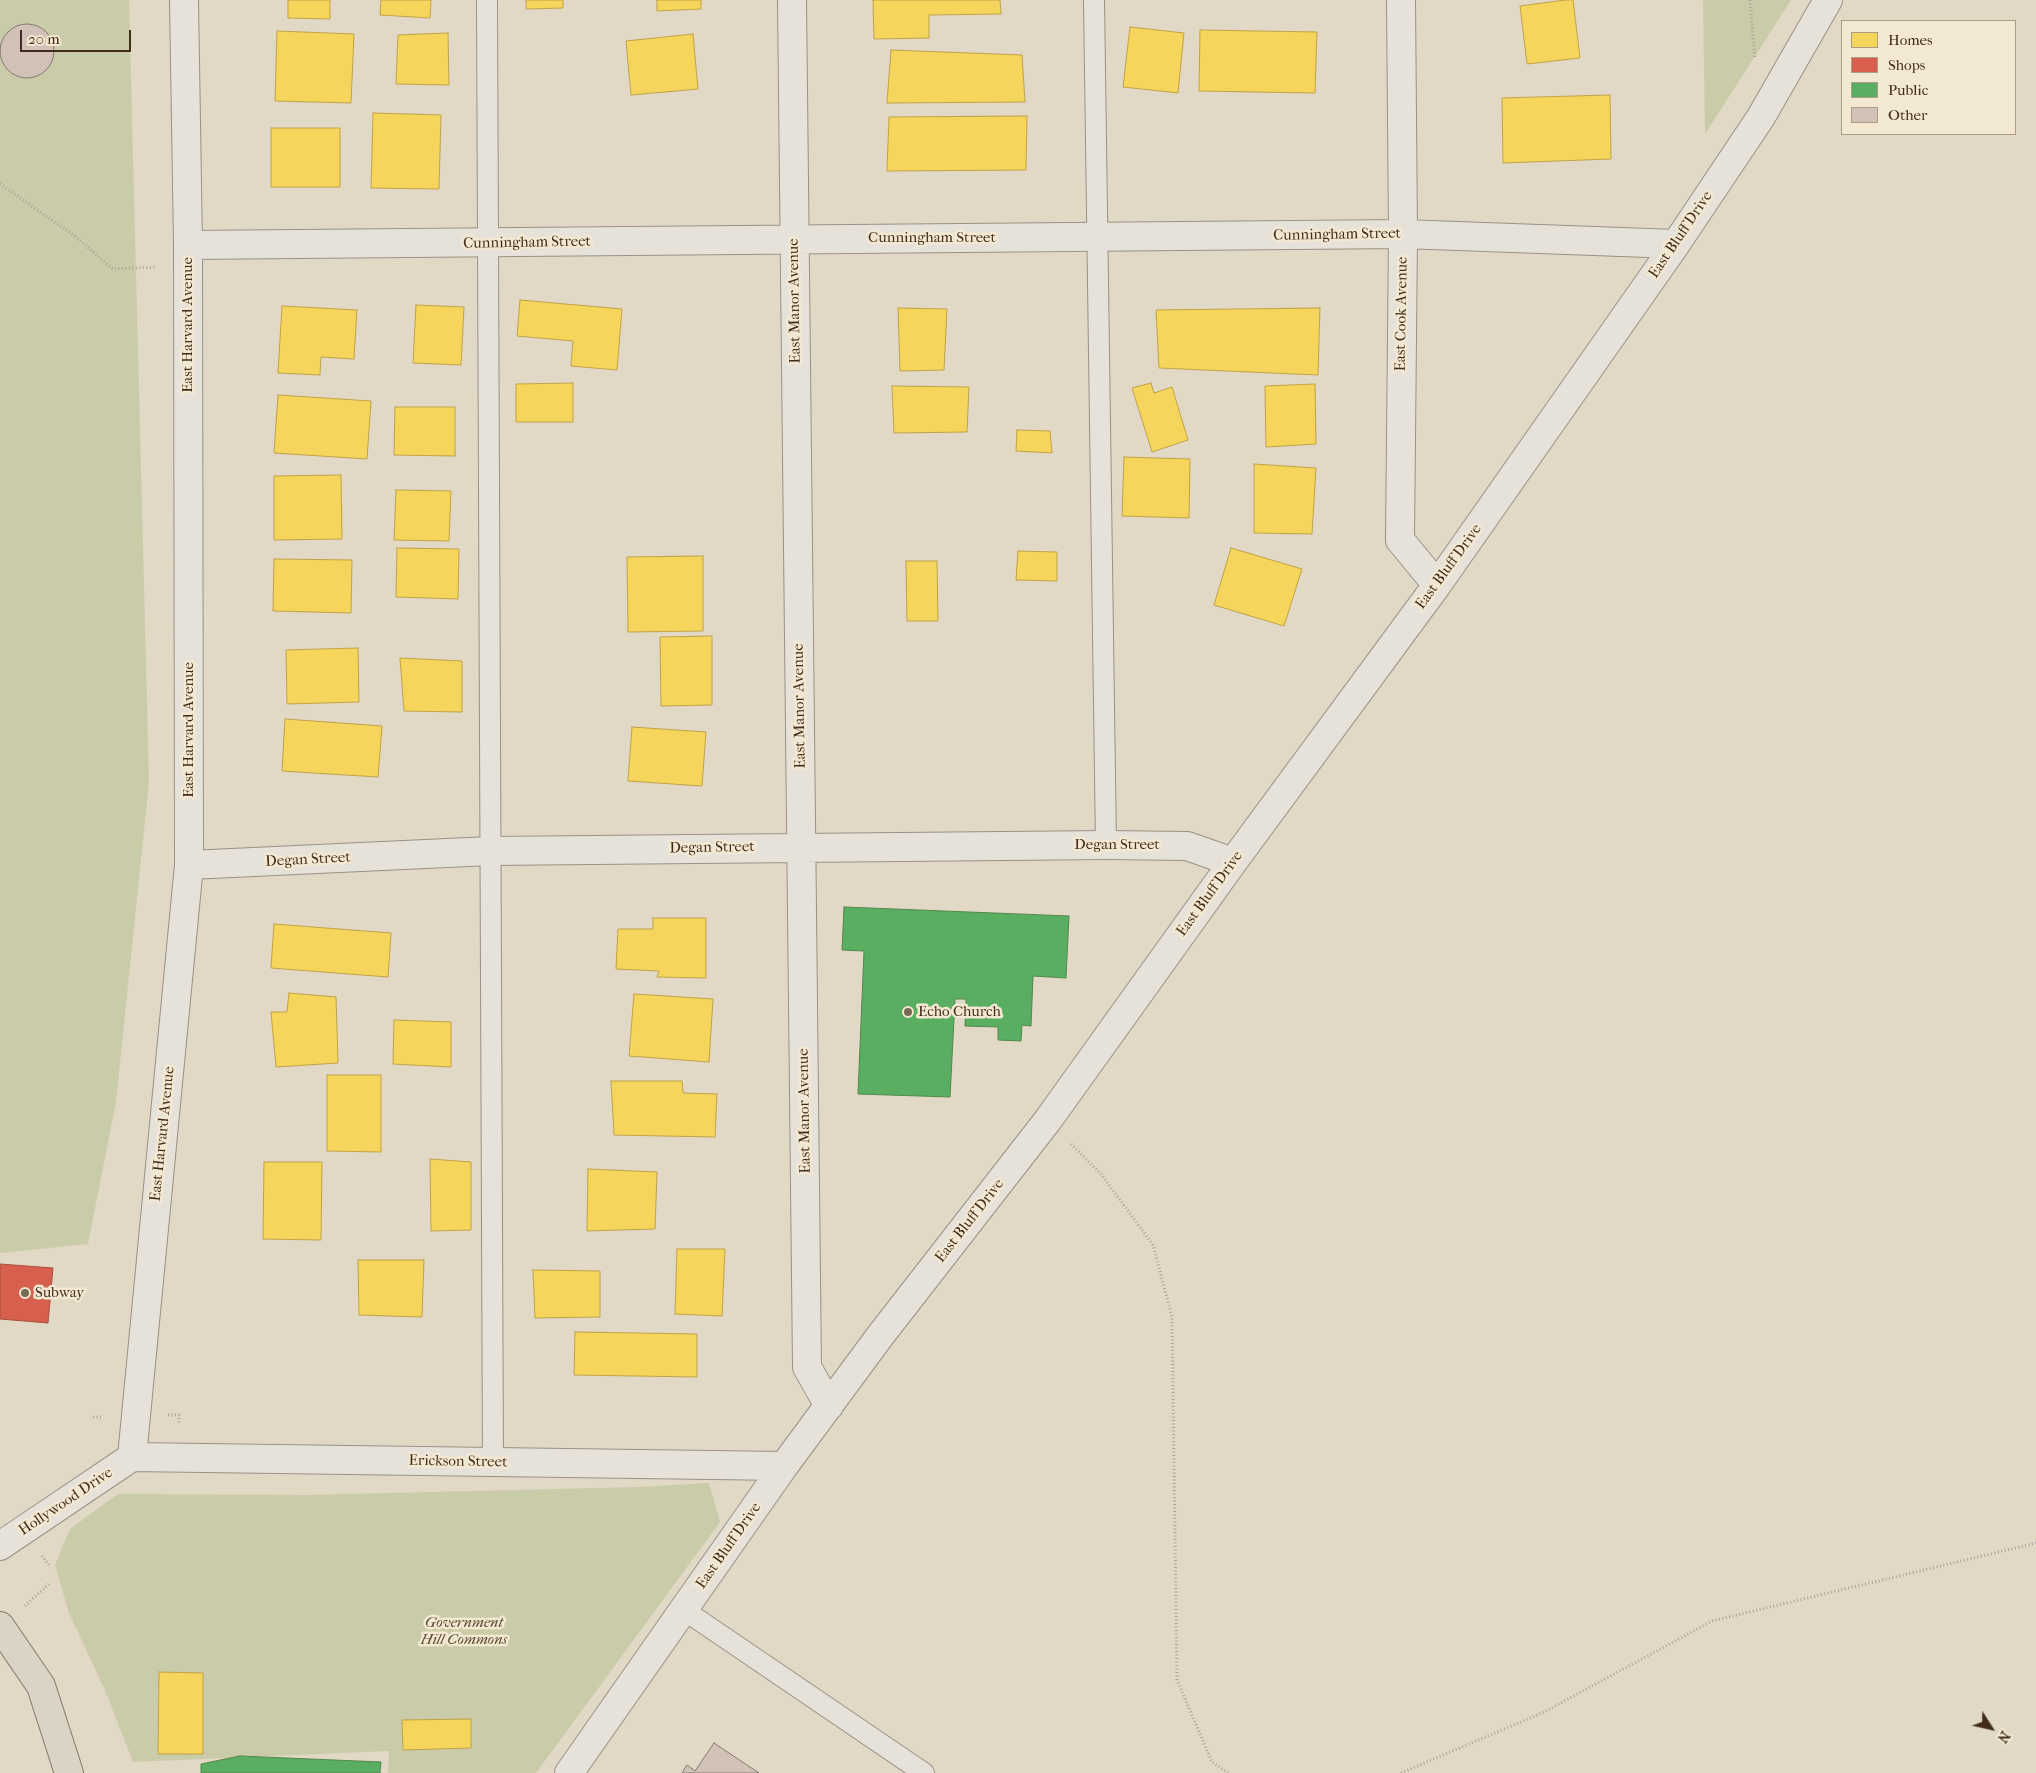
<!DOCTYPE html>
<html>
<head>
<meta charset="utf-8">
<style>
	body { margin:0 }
	#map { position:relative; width:2036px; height:1773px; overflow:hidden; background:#e1d8c5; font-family:"IM FELL French Canon",serif }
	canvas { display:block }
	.legend { position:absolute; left:1841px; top:20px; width:175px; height:115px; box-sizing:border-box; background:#f3e8d2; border:1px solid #ac9c88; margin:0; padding:6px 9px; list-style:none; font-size:15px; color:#412b1a }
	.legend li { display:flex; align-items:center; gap:10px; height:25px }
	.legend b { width:25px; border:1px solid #ac9c88 }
	.north { position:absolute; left:1966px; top:1703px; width:50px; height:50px; -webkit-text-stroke:4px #f3e8d2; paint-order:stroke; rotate:125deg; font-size:14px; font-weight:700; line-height:20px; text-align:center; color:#412b1a }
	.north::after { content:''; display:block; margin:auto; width:18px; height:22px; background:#412b1a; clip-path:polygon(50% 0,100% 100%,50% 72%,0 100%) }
	.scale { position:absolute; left:20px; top:30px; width:111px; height:22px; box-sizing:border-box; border:2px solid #412b1a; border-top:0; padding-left:6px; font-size:15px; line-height:18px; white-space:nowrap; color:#412b1a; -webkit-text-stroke:4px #f3e8d2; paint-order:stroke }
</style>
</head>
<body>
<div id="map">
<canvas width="2036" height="1773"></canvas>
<ul class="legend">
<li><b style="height:14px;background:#f6d55c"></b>Homes</li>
<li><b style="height:14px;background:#d6604d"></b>Shops</li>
<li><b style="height:14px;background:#5aae61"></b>Public</li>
<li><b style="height:14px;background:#d1c1b6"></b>Other</li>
</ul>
<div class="north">N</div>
<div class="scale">20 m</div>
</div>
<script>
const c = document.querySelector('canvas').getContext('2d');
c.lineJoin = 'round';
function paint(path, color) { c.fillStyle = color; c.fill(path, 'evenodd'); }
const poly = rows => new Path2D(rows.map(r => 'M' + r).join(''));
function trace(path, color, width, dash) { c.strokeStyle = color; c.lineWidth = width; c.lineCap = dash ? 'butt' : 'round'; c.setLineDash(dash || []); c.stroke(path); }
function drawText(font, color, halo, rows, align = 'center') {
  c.font = font + ' "IM FELL French Canon",serif'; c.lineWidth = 5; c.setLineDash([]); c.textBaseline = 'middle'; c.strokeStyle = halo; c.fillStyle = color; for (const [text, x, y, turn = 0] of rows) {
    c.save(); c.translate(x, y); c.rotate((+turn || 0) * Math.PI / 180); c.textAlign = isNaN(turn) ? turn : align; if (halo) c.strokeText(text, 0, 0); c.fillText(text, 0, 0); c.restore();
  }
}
paint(poly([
	[0,0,129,0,149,782,116,1102,88,1244,0,1253],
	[1703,0,1791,0,1705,134],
	[709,1483,720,1522,536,1773,388,1773,389,1751,133,1762,105,1690,69,1613,55,1565,70,1529,118,1494,307,1495,640,1487]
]), '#cacba8');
const homes = poly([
	[288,0,330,0,330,19,288,18,288,0],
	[381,0,431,0,430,18,380,15,381,0],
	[526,0,563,0,563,8,526,9,526,0],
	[657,0,701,0,701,9,657,11,657,0],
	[873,0,1000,0,1001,14,929,15,929,38,874,39,873,0],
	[1565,0,1573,0,1580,58,1527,64,1520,6,1565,0],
	[1130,27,1184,33,1178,93,1123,87,1130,27],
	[1200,30,1317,32,1315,93,1199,91,1200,30],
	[277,31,354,34,351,103,275,101,277,31],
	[448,33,449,85,396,84,398,35,448,33],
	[693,34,698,89,631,95,626,41,693,34],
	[891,50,1022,55,1025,102,887,103,891,50],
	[1610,95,1611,159,1503,163,1502,98,1610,95],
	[373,113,441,115,439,189,371,188,373,113],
	[1027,116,1026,170,887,171,889,117,1027,116],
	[271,128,340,128,340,187,271,187,271,128],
	[520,300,622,309,617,370,571,366,573,341,517,336,520,300],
	[416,305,464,307,461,365,413,363,416,305],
	[282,306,357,310,354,359,321,357,320,375,278,373,282,306],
	[898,308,947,309,944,370,900,371,898,308],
	[1320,308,1318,375,1159,368,1156,310,1320,308],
	[573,383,573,422,516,422,516,384,573,383],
	[1151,383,1154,393,1172,387,1188,440,1152,452,1132,388,1151,383],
	[1315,384,1316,444,1266,447,1265,386,1315,384],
	[892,386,969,387,967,432,894,433,892,386],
	[278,395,371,401,367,459,274,453,278,395],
	[395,407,455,407,455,456,394,455,395,407],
	[1017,430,1050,431,1052,453,1016,451,1017,430],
	[1124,457,1190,459,1189,518,1122,516,1124,457],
	[1254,464,1316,468,1312,534,1254,533,1254,464],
	[341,475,342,539,274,540,274,476,341,475],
	[396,490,451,491,449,541,394,540,396,490],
	[397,548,459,549,458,599,396,597,397,548],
	[1231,548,1302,569,1284,626,1214,605,1231,548],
	[1018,551,1057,552,1057,581,1016,580,1018,551],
	[703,556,703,631,628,632,627,557,703,556],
	[274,559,352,560,351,613,273,611,274,559],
	[906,561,937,561,938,621,907,621,906,561],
	[712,636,712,705,661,706,660,637,712,636],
	[358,648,359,702,287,704,286,650,358,648],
	[400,658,462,661,462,712,404,711,400,658],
	[285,719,382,726,378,777,282,771,285,719],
	[632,727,706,732,702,786,628,781,632,727],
	[653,918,706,918,706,978,657,977,659,971,616,969,618,929,653,929,653,918],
	[274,924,391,933,388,977,271,968,274,924],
	[289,993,336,997,338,1063,276,1067,271,1012,287,1012,289,993],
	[634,994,713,999,709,1062,629,1056,634,994],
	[394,1020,451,1022,451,1067,393,1064,394,1020],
	[327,1075,381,1075,381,1152,327,1151,327,1075],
	[611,1081,682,1081,683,1093,717,1094,715,1137,614,1135,611,1081],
	[430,1159,471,1162,471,1230,431,1231,430,1159],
	[264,1162,322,1162,321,1240,263,1239,264,1162],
	[588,1169,657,1172,655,1229,587,1231,588,1169],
	[677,1249,725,1249,722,1316,675,1314,677,1249],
	[358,1260,424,1260,422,1317,359,1315,358,1260],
	[533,1270,600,1271,600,1317,535,1318,533,1270],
	[575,1332,697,1334,697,1377,574,1375,575,1332],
	[159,1672,203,1673,203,1754,158,1754,159,1672],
	[471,1719,471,1748,403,1750,402,1720,471,1719]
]);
paint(homes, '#f6d55c');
trace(homes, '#c0a248', 1);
const shops = poly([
	[0,1264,53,1268,48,1323,0,1319,0,1264]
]);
paint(shops, '#d6604d');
trace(shops, '#a9503e', 1);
const public = poly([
	[844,907,1069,916,1066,978,1033,976,1031,1026,1022,1025,1021,1041,998,1040,998,1027,965,1026,966,999,955,999,950,1097,858,1094,864,951,842,950,844,907],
	[240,1756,381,1762,380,1773,201,1773,201,1764,240,1756]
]);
paint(public, '#5aae61');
trace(public, '#52874c', 1);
const building = poly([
	'0 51a27 27 0 1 1 54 0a27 27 0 1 1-54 0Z',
	[714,1743,759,1773,682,1773,687,1765,695,1771,714,1743]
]);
paint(building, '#d1c1b6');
trace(building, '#827a6e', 1);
const service = poly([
	[487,0,493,1462],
	[1094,0,1106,845],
	[684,1610,924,1773]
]);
const minor = poly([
	[792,0,807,1367,829,1406],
	[1401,0,1403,234,1400,540,1437,585],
	[188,245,1403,234,1676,244],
	[189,865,490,851,1106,845,1187,846,1233,862],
	[132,1457,189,865,188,245,184,0],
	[132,1457,784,1466],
	[0,1546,132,1457],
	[569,1773,784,1466,880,1336,1048,1120,1233,862,1437,585,1676,244,1761,117,1828,0]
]);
const primary = poly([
	[0,1626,41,1686,69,1773]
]);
trace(service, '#999185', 22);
trace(minor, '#999185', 30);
trace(primary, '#827a6e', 30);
trace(poly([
	[1750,0,1755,59],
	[0,184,76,237,113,269,156,267],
	[1071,1144,1101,1174,1153,1245,1172,1317,1177,1680,1212,1762,1228,1773],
	[168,1415,179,1415,179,1425],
	[93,1417,102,1417],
	[42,1556,49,1565],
	[25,1606,50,1583],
	[1401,1773,1544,1712,1712,1621,2036,1543]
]), '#aaa49b', 3, [1, 2.5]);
trace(service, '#e7e2d9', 20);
trace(minor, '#e7e2d9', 28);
trace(primary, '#dbd3c4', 28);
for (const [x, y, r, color] of [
	[908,1012,5,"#796856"],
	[25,1293,5,"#796856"]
]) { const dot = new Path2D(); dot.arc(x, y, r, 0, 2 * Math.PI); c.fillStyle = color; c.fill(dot); trace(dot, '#f3e8d2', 2); }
drawText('15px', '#412b1a', '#f3e8d2', [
	["Cunningham Street",1337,235,-1],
	["East Bluff Drive",1681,235,-56],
	["Cunningham Street",932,238],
	["Cunningham Street",527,243,-1],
	["East Manor Avenue",795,301,-91],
	["East Cook Avenue",1402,314,-89],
	["East Harvard Avenue",188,325,-90],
	["East Bluff Drive",1449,567,-54],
	["East Manor Avenue",800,706,-91],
	["East Harvard Avenue",189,730,-90],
	["Degan Street",1117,845],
	["Degan Street",712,848,-1],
	["Degan Street",308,860,-3],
	["East Bluff Drive",1210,894,-54],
	["East Manor Avenue",805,1111,-91],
	["East Harvard Avenue",163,1134,-84],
	["East Bluff Drive",970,1221,-52],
	["Erickson Street",458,1462,1],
	["Hollywood Drive",66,1502,-34],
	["East Bluff Drive",729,1546,-55]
]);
drawText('15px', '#412b1a', '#f3e8d2', [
	["Echo Church",918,1012],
	["Subway",35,1293]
], 'left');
drawText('italic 15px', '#594932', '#f3e8d2', [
	["Government",464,1623],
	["Hill Commons",464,1640]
]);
</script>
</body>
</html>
